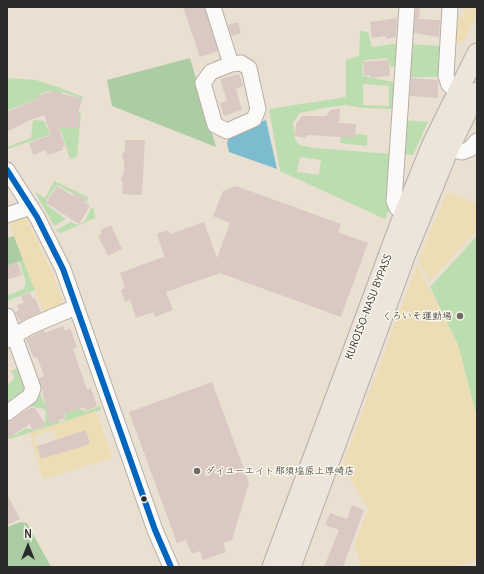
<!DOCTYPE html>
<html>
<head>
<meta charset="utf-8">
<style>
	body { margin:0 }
	#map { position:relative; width:484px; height:574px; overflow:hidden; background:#eae0d2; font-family:Delius,sans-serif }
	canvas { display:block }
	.frame { position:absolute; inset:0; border:8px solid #2b2b2b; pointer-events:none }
	.north { position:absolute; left:8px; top:526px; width:40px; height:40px; -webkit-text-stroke:3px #fbf7ec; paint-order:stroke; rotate:0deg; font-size:11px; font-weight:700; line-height:16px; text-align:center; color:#2b2b2b }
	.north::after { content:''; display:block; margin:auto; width:14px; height:18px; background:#2b2b2b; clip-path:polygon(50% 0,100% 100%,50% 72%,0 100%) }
</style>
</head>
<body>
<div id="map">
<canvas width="484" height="574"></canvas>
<div class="frame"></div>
<div class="north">N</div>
</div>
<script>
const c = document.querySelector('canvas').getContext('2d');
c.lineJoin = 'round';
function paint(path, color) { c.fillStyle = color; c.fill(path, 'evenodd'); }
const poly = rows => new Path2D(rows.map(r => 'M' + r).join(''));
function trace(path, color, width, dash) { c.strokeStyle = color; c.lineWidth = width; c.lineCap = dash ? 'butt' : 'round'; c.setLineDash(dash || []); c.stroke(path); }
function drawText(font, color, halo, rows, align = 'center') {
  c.font = font + ' Delius,"Klee One",sans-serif'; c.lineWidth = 3; c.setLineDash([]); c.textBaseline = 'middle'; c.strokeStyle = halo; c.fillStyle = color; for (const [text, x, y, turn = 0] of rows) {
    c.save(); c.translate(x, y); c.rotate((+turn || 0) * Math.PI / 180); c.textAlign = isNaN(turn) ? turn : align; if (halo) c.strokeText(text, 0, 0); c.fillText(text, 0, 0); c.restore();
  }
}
paint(poly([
	[360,31,368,32,372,47,399,43,399,66,391,67,390,62,386,58,364,60,362,65,363,76,398,83,393,121,393,109,362,108,345,105,324,108,300,113,293,123,295,139,299,145,313,148,392,154,389,210,385,219,280,171,269,109,346,97,346,60,359,56],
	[363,84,389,86,389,106,363,105],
	[300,157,321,160,319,175,297,172],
	[408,44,442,46,440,77,411,77,408,79],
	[7,78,36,80,58,87,83,97,83,99,63,92,60,94,81,114,77,157,70,159,61,131,8,149,7,147,31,138,33,120,44,121,50,133,60,129,62,125,53,92,49,91,38,95,37,99,7,111],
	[402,120,428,122,413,155,401,154],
	[355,134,367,135,367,146,340,143,341,137],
	[54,181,88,197,87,203,85,202,86,199,75,193,73,194,58,185,55,187,46,201,47,205,66,219,54,226,35,192,45,198],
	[91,208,94,209,95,218,61,233,58,232,56,230,71,222,77,225,85,221],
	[477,236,477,418,458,345,430,287],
	[23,260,35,290,7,301,7,293,9,295,24,289,26,282,19,261],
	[22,366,29,389,7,408,7,386,15,378,11,371],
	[40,394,50,414,60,422,65,420,65,411,76,408,83,410,85,412,100,406,101,410,10,439,7,436,7,430,11,435,15,435,26,428,34,430,44,426,46,413,44,409,28,406]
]), '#bcddb0');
paint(poly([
	[190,58,216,147,112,106,107,80],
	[14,236,23,260,7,266,7,238],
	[21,522,27,523,51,567,7,567,7,527]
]), '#accca4');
paint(poly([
	[462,7,477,7,477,14,463,43,454,41,455,16,466,17],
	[447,192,477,204,477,230,430,281,418,261],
	[25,214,54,276,64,306,44,314,8,220],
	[417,265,458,345,477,418,477,560,454,567,361,567,354,545,368,509,342,466],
	[96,411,113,458,43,479,29,433],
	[54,430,61,453,41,459,34,436],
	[86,430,90,444,64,452,60,438]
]), '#ecddb5');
paint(poly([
	[266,120,277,169,229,152,227,143,231,133]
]), '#7dbcce');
paint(poly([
	[183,7,204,7,218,51,200,57],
	[416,7,420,7,419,19,440,20,439,37,414,33],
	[397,18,396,37,386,39,386,36,372,38,370,22],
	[238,22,241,33,232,36,228,25],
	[389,60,390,76,370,78,370,75,364,76,363,62],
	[239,74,243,86,236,89,242,110,224,116,220,103,227,101,220,79],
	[411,78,438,80,438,98,410,96],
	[53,91,82,99,79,110,79,128,59,128,65,146,62,147,63,150,48,155,46,150,33,155,29,143,51,135,44,115,30,120,7,132,7,112,38,99,37,96],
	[340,108,339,123,356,124,355,138,307,135,306,138,295,136,296,124,302,116,326,116,331,110],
	[125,140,145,140,142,195,122,194,123,183,121,179,124,172,124,161,122,155,125,150],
	[57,186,73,196,75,193,86,199,84,202,90,206,79,224,46,203],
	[236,186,341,224,338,232,368,243,341,317,220,273,166,292,173,310,155,317,153,312,136,318,130,300,125,302,121,290,125,288,120,273,163,257,165,259,157,234,168,230,170,234,204,222,217,258,230,223,213,216,223,191],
	[111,225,122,249,108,256,98,236,102,234,100,230],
	[17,262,22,275,7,280,7,266],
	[30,293,33,299,35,298,41,312,20,322,15,312,19,310,17,305,24,303,21,296],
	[63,326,65,331,70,328,77,347,73,349,87,390,91,388,97,406,86,411,84,407,64,414,65,418,50,424,39,378,44,376,37,357,34,358,26,339,44,330,45,333],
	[212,382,249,483,232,540,223,543,226,552,203,560,200,551,192,554,186,540,177,543,129,412],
	[30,408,35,408,46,425,32,430,30,424,7,439,7,422,12,420],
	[86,430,90,444,41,459,37,446],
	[7,494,20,519,7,525],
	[352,505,364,510,343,567,324,567,339,530,325,525,330,513,347,519]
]), '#d9c9c2');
const minor = poly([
	[213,7,231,64],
	[450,7,446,76,449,85,458,91],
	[241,63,249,68,258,109,254,119,227,131,215,125,203,83,211,72,231,64,241,63],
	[449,149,462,152,470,149,477,141],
	[7,170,37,217,63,269,155,530,171,567],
	[404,213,397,208,394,201,407,7],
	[7,215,31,207],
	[7,316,33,388,30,396,7,413],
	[7,340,31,326,76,307]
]);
const major = poly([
	[272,567,404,213,432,144,477,53],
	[291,567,406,254,449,149,477,92]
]);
trace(minor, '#b5aea5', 17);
trace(major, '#b5aea5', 21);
trace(minor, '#fcfaf8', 15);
trace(major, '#ede4dc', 19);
trace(poly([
	[7,170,37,217,63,269,155,530,171,567]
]), '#0065bd', 6);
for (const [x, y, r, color] of [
	[460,316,4,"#6e6a65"],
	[197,471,4,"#6e6a65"],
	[144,499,3.5,"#2b2b2b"]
]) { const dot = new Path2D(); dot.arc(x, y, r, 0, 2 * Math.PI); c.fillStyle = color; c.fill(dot); trace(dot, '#fbf7ec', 1.5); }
drawText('10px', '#2b2b2b', '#fbf7ec', [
	["KUROISO-NASU BYPASS",369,307,-69]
]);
drawText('10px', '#2b2b2b', '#fbf7ec', [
	["くろいそ運動場",452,316],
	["ダイユーエイト那須塩原上厚崎店",205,471,"left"]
], 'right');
</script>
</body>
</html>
